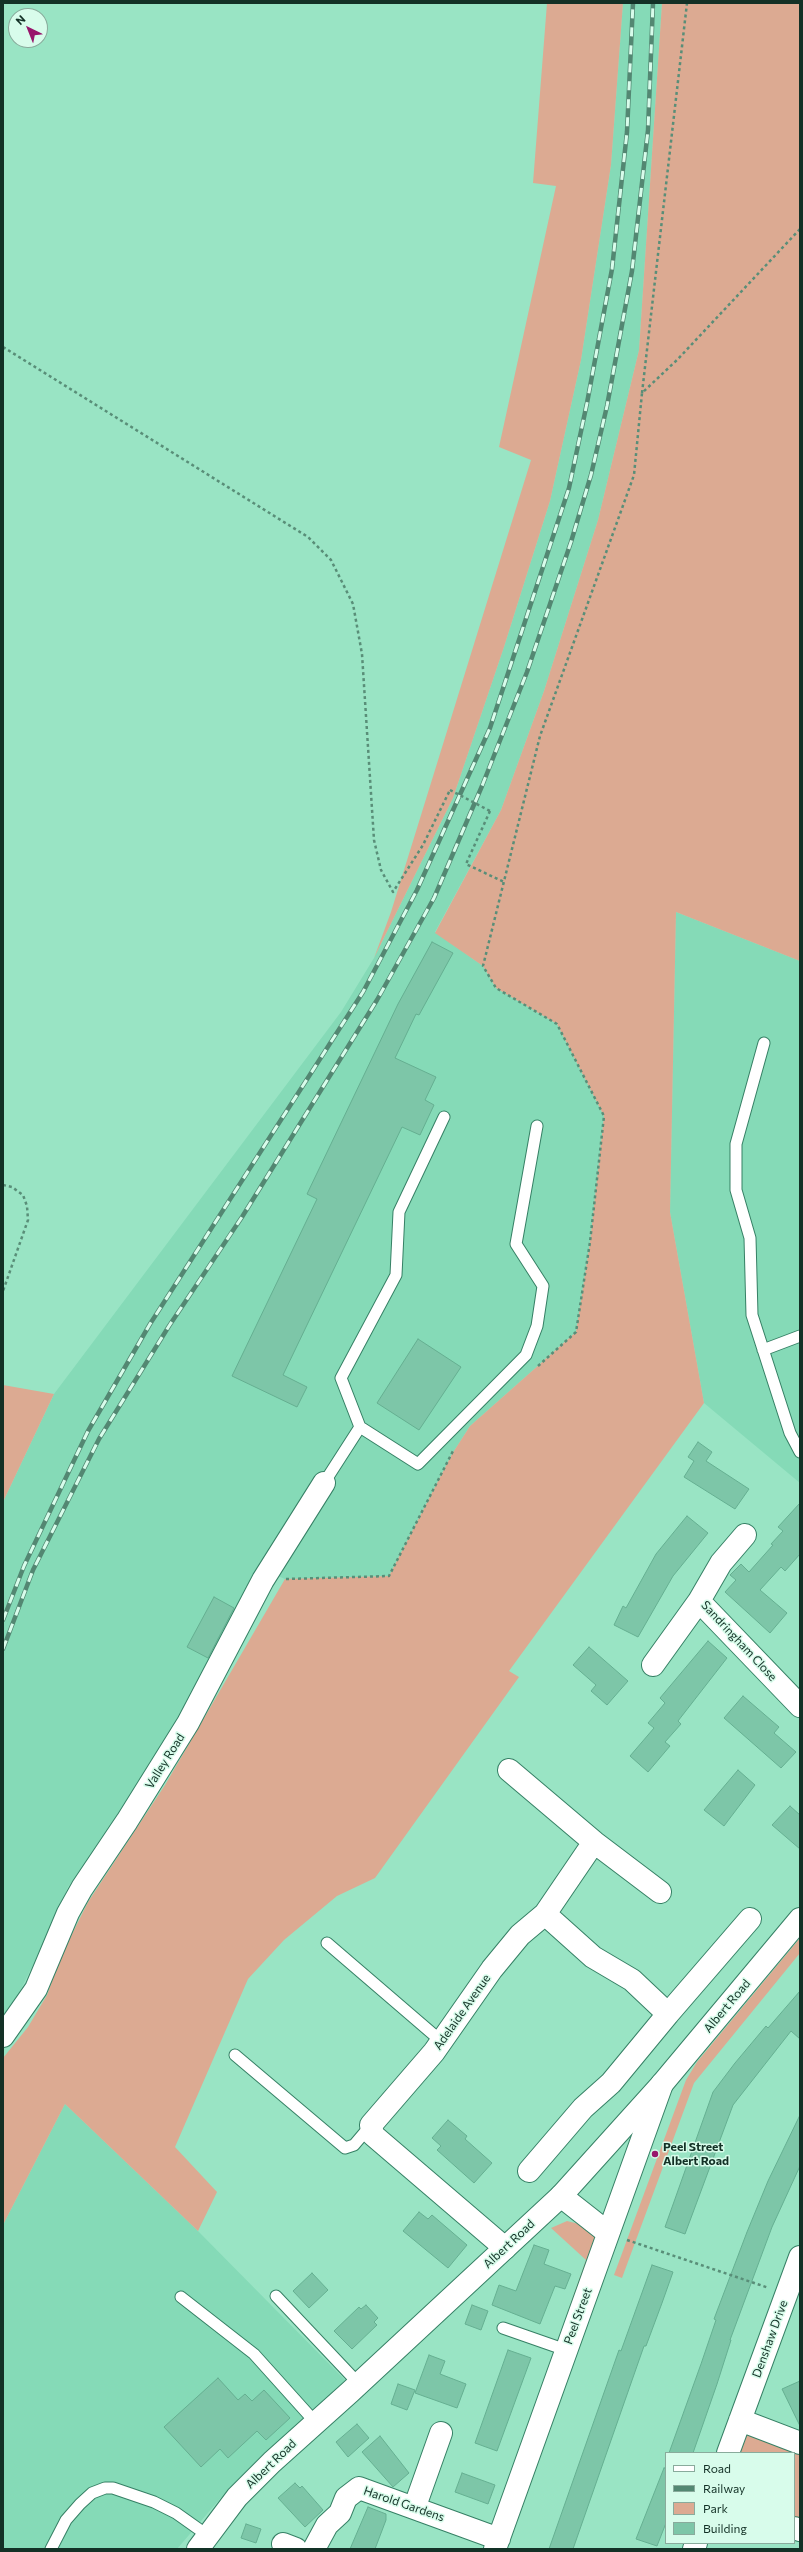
<!DOCTYPE html>
<html>
<head>
<meta charset="utf-8">
<style>
	body { margin:0 }
	#map { position:relative; width:803px; height:2552px; overflow:hidden; background:#99e4c4; font-family:Commissioner,sans-serif }
	canvas { display:block }
	.frame { position:absolute; inset:0; border:4px solid #133126; pointer-events:none }
	.legend { position:absolute; left:665px; top:2452px; width:130px; height:92px; box-sizing:border-box; background:#d8fceb; border:1px solid #89ab9c; margin:0; padding:5px 7px; list-style:none; font-size:12px; color:#133126 }
	.legend li { display:flex; align-items:center; gap:8px; height:20px }
	.legend b { width:20px; border:1px solid #89ab9c }
	.north { position:absolute; left:8px; top:8px; width:40px; height:40px; box-sizing:border-box; background:#d8fceb; border:1px solid #89ab9c; border-radius:50%; rotate:317deg; font-size:11px; font-weight:700; line-height:16px; text-align:center; color:#133126 }
	.north::after { content:''; display:block; margin:auto; width:14px; height:18px; background:#98166c; clip-path:polygon(50% 0,100% 100%,50% 72%,0 100%) }
</style>
</head>
<body>
<div id="map">
<canvas width="803" height="2552"></canvas>
<div class="frame"></div>
<ul class="legend">
<li><b style="height:5px;background:#fff"></b>Road</li>
<li><b style="height:5px;background:#538772"></b>Railway</li>
<li><b style="height:11px;background:#dcaa92"></b>Park</li>
<li><b style="height:11px;background:#7dc6a8"></b>Building</li>
</ul>
<div class="north">N</div>
</div>
<script>
const c = document.querySelector('canvas').getContext('2d');
c.lineJoin = 'round';
function paint(path, color) { c.fillStyle = color; c.fill(path, 'evenodd'); }
const poly = rows => new Path2D(rows.map(r => 'M' + r).join(''));
function trace(path, color, width, dash) { c.strokeStyle = color; c.lineWidth = width; c.lineCap = dash ? 'butt' : 'round'; c.setLineDash(dash || []); c.stroke(path); }
function drawText(font, color, halo, rows, align = 'center') {
  c.font = font + ' Commissioner,sans-serif'; c.lineWidth = 3; c.setLineDash([]); c.textBaseline = 'middle'; c.strokeStyle = halo; c.fillStyle = color; for (const [text, x, y, turn = 0] of rows) {
    c.save(); c.translate(x, y); c.rotate((+turn || 0) * Math.PI / 180); c.textAlign = isNaN(turn) ? turn : align; if (halo) c.strokeText(text, 0, 0); c.fillText(text, 0, 0); c.restore();
  }
}
paint(poly([
	[623,3,662,3,639,350,598,520,544,691,501,810,435,932,483,966,496,988,557,1024,604,1116,590,1242,576,1332,470,1426,452,1454,389,1576,285,1579,260,1568,178,1718,98,1845,68,1887,32,1967,13,2005,3,2018,3,1502,54,1394,341,1012,374,958,453,798,504,647,550,501,581,360,611,165],
	[676,912,800,961,800,1483,704,1403,670,1212],
	[65,2104,198,2231,345,2380,225,2493,177,2549,3,2549,3,2225]
]), '#85dab7');
paint(poly([
	[547,3,623,3,611,165,581,360,550,501,504,647,453,798,374,958,391,912,531,460,499,447,556,186,533,183],
	[662,3,800,3,800,961,676,912,670,1212,704,1403,509,1671,519,1677,375,1878,337,1896,284,1940,248,1979,175,2147,217,2192,198,2231,65,2104,3,2225,3,2058,28,2027,47,1995,60,1958,88,1902,165,1785,285,1579,389,1576,452,1454,470,1426,576,1332,590,1242,604,1116,557,1024,496,988,483,966,435,933,501,810,544,691,598,520,639,350],
	[3,1385,54,1394,3,1502],
	[800,1938,800,1953,694,2083,622,2278,614,2275,686,2080,697,2062],
	[567,2221,583,2225,595,2237,597,2245,574,2317,567,2314,586,2260,551,2228],
	[740,2420,800,2443,800,2530,794,2528,794,2453,728,2453]
]), '#dcaa92');
const building = poly([
	[432,942,453,953,419,1015,416,1014,395,1058,436,1077,425,1100,434,1105,420,1135,402,1127,283,1375,307,1387,297,1407,232,1376,317,1199,307,1194,398,1004,432,942],
	[418,1339,461,1367,419,1430,377,1403,418,1339],
	[698,1442,712,1452,706,1461,749,1489,735,1509,684,1477,694,1461,688,1457,698,1442],
	[800,1503,800,1554,785,1571,781,1567,760,1590,787,1613,770,1633,725,1592,736,1580,730,1575,741,1564,749,1572,773,1545,771,1544,783,1531,778,1527,800,1503],
	[687,1516,708,1533,673,1576,638,1637,614,1625,623,1606,626,1608,656,1554,687,1516],
	[214,1597,234,1608,208,1658,187,1647,214,1597],
	[708,1641,727,1658,678,1721,681,1724,665,1742,670,1746,648,1772,630,1756,654,1728,648,1723,665,1703,660,1698,708,1641],
	[589,1647,628,1681,607,1705,591,1691,596,1685,573,1665,589,1647],
	[743,1696,779,1727,774,1733,796,1752,781,1768,724,1718,743,1696],
	[738,1770,755,1785,724,1826,704,1810,738,1770],
	[790,1806,800,1815,800,1849,772,1825,790,1806],
	[800,1991,800,2039,791,2031,733,2105,685,2234,665,2227,713,2092,735,2063,766,2026,768,2028,800,1991],
	[800,2115,800,2166,772,2227,730,2340,731,2340,717,2384,693,2453,669,2453,701,2364,716,2320,714,2319,747,2232,768,2181,800,2115],
	[448,2120,467,2136,465,2139,492,2163,474,2183,437,2150,441,2146,432,2138,448,2120],
	[419,2212,428,2219,432,2215,467,2245,448,2268,403,2231,419,2212],
	[534,2245,549,2250,544,2264,571,2274,565,2289,555,2286,540,2324,492,2305,499,2285,516,2291,534,2245],
	[652,2265,673,2272,662,2303,646,2346,644,2346,573,2549,549,2549,619,2350,621,2351,652,2265],
	[312,2273,328,2290,309,2308,293,2291,312,2273],
	[366,2305,378,2318,374,2322,377,2325,352,2349,334,2331,359,2307,361,2309,366,2305],
	[472,2305,488,2311,481,2330,465,2324,472,2305],
	[508,2350,531,2358,497,2451,475,2443,508,2350],
	[429,2355,445,2361,440,2374,466,2384,457,2408,415,2393,429,2355],
	[218,2378,238,2400,245,2394,252,2401,264,2390,290,2418,266,2440,257,2431,228,2458,220,2449,201,2467,164,2427,218,2378],
	[800,2381,800,2426,782,2389,800,2381],
	[398,2384,415,2390,407,2410,391,2404,398,2384],
	[357,2424,369,2438,348,2457,336,2442,357,2424],
	[380,2436,409,2473,393,2487,362,2452,380,2436],
	[664,2468,666,2468,666,2523,657,2546,636,2539,664,2468],
	[462,2473,495,2485,488,2504,455,2492,462,2473],
	[295,2483,300,2488,302,2486,323,2510,305,2527,278,2498,295,2483],
	[368,2507,386,2514,386,2520,375,2549,350,2549,368,2507],
	[246,2524,261,2529,256,2543,241,2538,246,2524]
]);
paint(building, '#7dc6a8');
trace(building, '#65af91', 1);
const lane = poly([
	[764,1043,736,1144,736,1190,750,1238,752,1315,790,1433,800,1452],
	[763,1350,800,1336],
	[360,1427,418,1464,526,1355,537,1326,543,1286,516,1244,537,1126],
	[324,1483,360,1427,341,1378,396,1275,399,1212,444,1117],
	[327,1943,441,2041],
	[235,2055,345,2148,354,2145,371,2125],
	[276,2296,359,2384],
	[181,2297,254,2354,316,2423],
	[503,2328,566,2350],
	[51,2549,66,2520,80,2504,92,2493,105,2488,113,2488,154,2502,176,2513,207,2535]
]);
const street = poly([
	[745,1535,721,1563,699,1601,800,1706],
	[653,1665,699,1601],
	[594,1842,660,1892],
	[545,1914,593,1957,632,1980,668,2014,750,1919],
	[3,2036,36,1989,68,1913,82,1888,127,1821,188,1723,263,1580,324,1483],
	[529,2171,583,2108,611,2083,668,2014],
	[561,2196,608,2233],
	[505,2248,373,2135,371,2125,434,2052,492,1969,520,1935,545,1914,594,1842,509,1770],
	[740,2420,800,2443],
	[728,2453,800,2257],
	[415,2506,441,2433],
	[794,2528,800,2530],
	[283,2544,296,2549],
	[314,2549,327,2525,340,2513,346,2498,359,2488,499,2539],
	[495,2549,662,2084],
	[694,2549,696,2543]
]);
const secondary = poly([
	[198,2549,237,2497,272,2462,350,2392,561,2196,662,2084,800,1919]
]);
trace(lane, '#368065', 13);
trace(street, '#368065', 24);
trace(secondary, '#368065', 24);
trace(poly([
	[3,347,308,537,331,560,353,604,362,654,374,840,381,870,393,892,423,845,450,790],
	[642,393,687,3],
	[490,811,466,864,504,882],
	[3,1185,12,1187,23,1195,27,1206,28,1220,3,1291],
	[538,1366,576,1332,590,1242,604,1116,557,1024,496,988,483,966,540,736,634,475,642,393,678,359,800,229],
	[286,1579,389,1576,453,1451],
	[627,2240,769,2288]
]), '#598e78', 2.5, [3, 3]);
trace(lane, '#fff', 11);
trace(street, '#fff', 22);
trace(secondary, '#fff', 22);
const rail = poly([
	[3,1620,24,1566,88,1431,150,1324,363,992,417,890,490,728,569,488,587,403,612,269,627,132,633,3],
	[3,1649,33,1570,99,1439,169,1326,242,1217,377,1000,434,898,482,786,527,672,571,542,591,475,607,406,632,271,648,130,653,3]
]);
trace(rail, '#538772', 4.5);
trace(rail, '#d8fceb', 3, [9]);
trace(poly([
	[450,790,490,811]
]), '#598e78', 2.5, [3, 3]);
for (const [x, y, r, color] of [
	[655,2154,4,"#98166c"]
]) { const dot = new Path2D(); dot.arc(x, y, r, 0, 2 * Math.PI); c.fillStyle = color; c.fill(dot); trace(dot, '#d8fceb', 1.5); }
drawText('12px', '#133126', '#d8fceb', [
	["Sandringham Close",739,1641,47],
	["Valley Road",165,1761,-58],
	["Albert Road",727,2006,-50],
	["Adelaide Avenue",462,2012,-55],
	["Albert Road",509,2244,-43],
	["Peel Street",578,2316,-70],
	["Denshaw Drive",770,2339,-70],
	["Albert Road",271,2464,-44],
	["Harold Gardens",404,2504,19]
]);
drawText('bold 12px', '#133126', '#d8fceb', [
	["Peel Street",663,2147],
	["Albert Road",663,2161]
], 'left');
</script>
</body>
</html>
